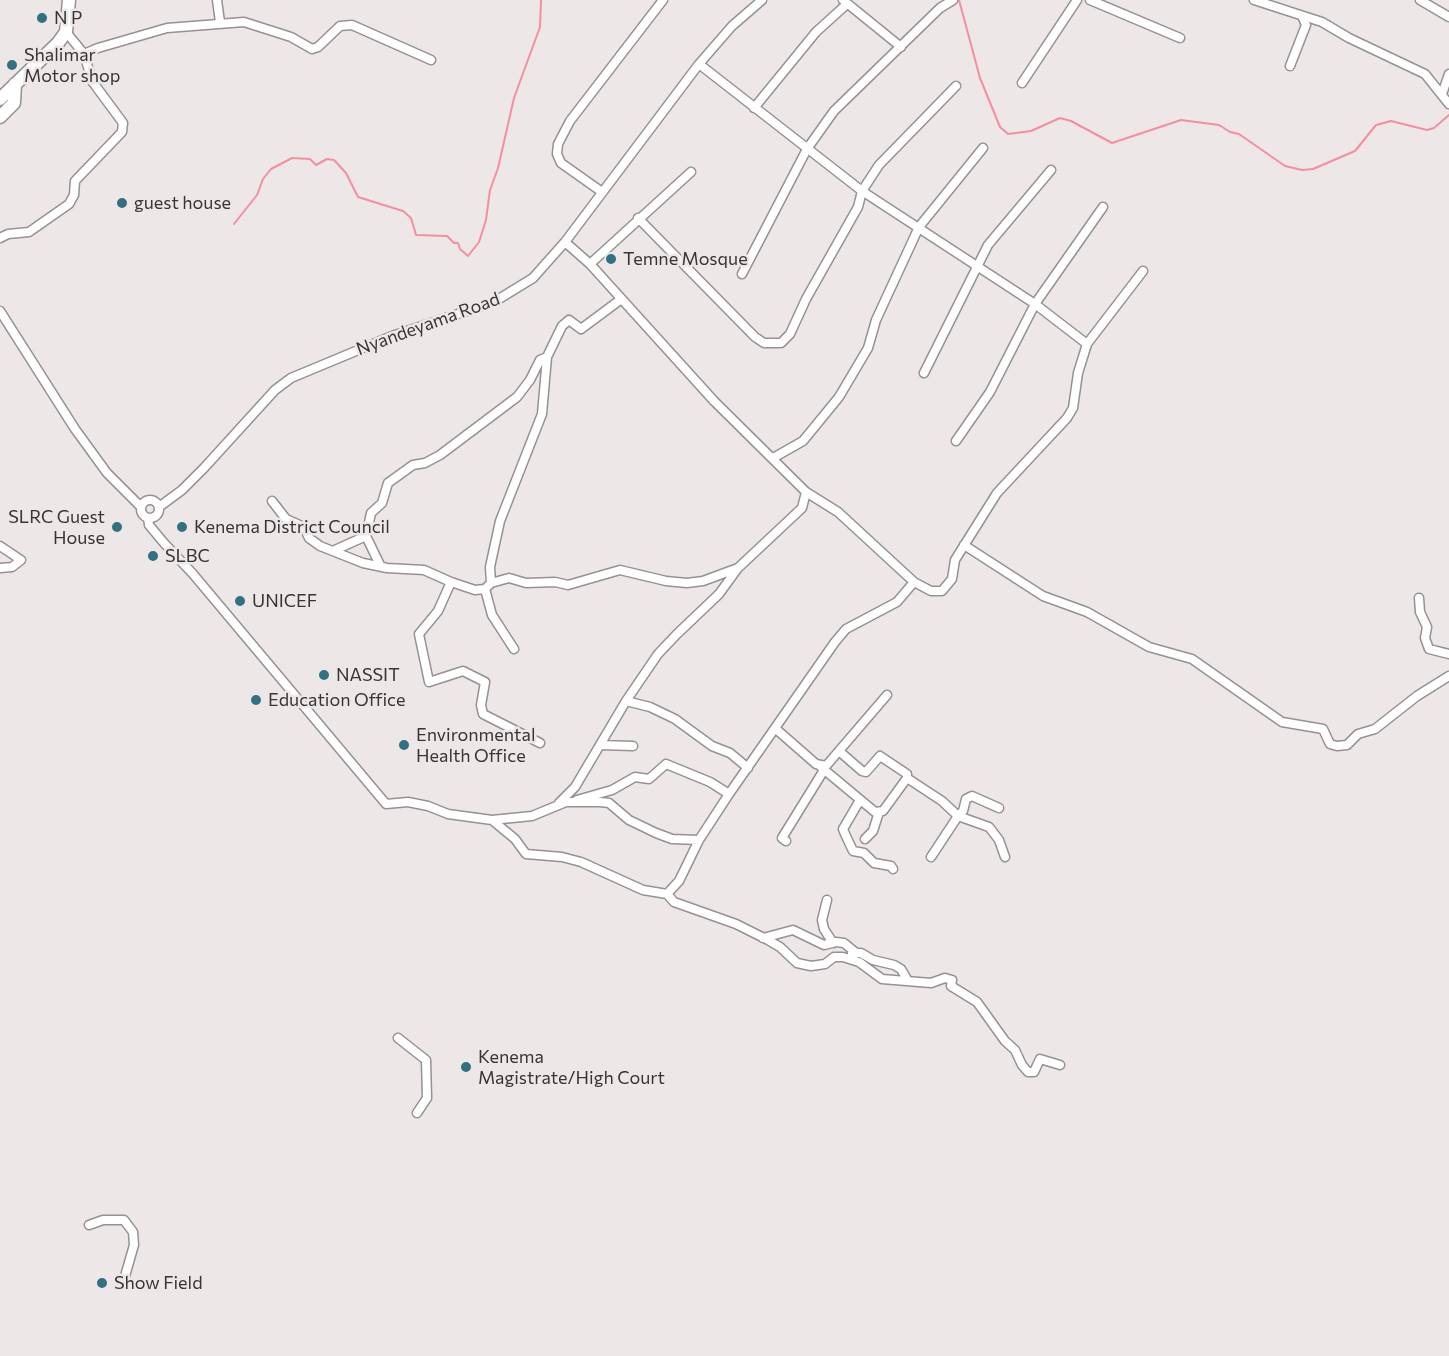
<!DOCTYPE html>
<style>
body{margin:0}
canvas{display:block;background:#eee7e7}
</style>
<canvas width="1449" height="1356"></canvas>
<script>
const ctx = document.querySelector('canvas').getContext('2d');
ctx.lineJoin = 'round';
const toPath = rows => new Path2D(rows.map(r => 'M' + r).join(''));
function stroke(path, color, width, dash) { ctx.strokeStyle = color; ctx.lineWidth = width; ctx.lineCap = dash ? 'butt' : 'round'; ctx.setLineDash(dash || []); ctx.stroke(path); }
function write(font, color, halo, rows, align = 'center') {
  ctx.font = font + ' Commissioner,sans-serif'; ctx.lineWidth = 5; ctx.setLineDash([]); ctx.textBaseline = 'middle'; ctx.strokeStyle = halo; ctx.fillStyle = color; for (const [text, x, y, turn = 0] of rows) {
    ctx.save(); ctx.translate(x, y); ctx.rotate((+turn || 0) * Math.PI / 180); ctx.textAlign = isNaN(turn) ? turn : align; if (halo) ctx.strokeText(text, 0, 0); ctx.fillText(text, 0, 0); ctx.restore();
  }
}
stroke(toPath([
 [959,0,980,78,1000,127,1008,134,1031,131,1060,118,1071,121,1112,143,1181,120,1219,125,1230,132,1239,134,1285,166,1302,170,1313,169,1355,151,1376,125,1391,121,1427,130,1434,128,1449,115],
 [234,224,257,195,263,179,271,169,292,158,310,159,316,165,327,159,334,160,346,173,358,197,403,211,411,218,416,235,447,236,454,243,458,243,460,249,468,256,479,242,486,220,490,190,498,168,514,98,540,27,541,0]
]), '#f58ea0', 2);
const street = toPath([
 [217,0,220,22],
 [843,0,901,47],
 [1090,0,1180,38],
 [1254,0,1322,22,1349,38,1425,74,1449,104],
 [1420,0,1449,17],
 [66,32,84,54,98,48,167,28,244,22,291,37,312,49,318,47,340,26,352,25,431,60],
 [699,64,862,191,1035,304,1087,344],
 [1290,66,1306,25,1302,16],
 [1022,83,1077,0],
 [1442,94,1449,74],
 [754,108,816,32,847,4],
 [602,192,561,163,557,154,558,144,570,121,663,0],
 [638,218,755,337,764,343,781,343,790,334,806,299,858,207,862,191,879,165,956,86],
 [0,238,8,234,29,232,69,204,74,195,75,181,122,132,123,123,92,81,84,54],
 [565,242,590,264,714,401,806,492,838,512,914,582,931,591,942,591,952,579,955,560,997,493,1067,418,1073,408,1078,373,1087,344,1143,271],
 [590,264,691,172],
 [742,274,807,149,834,111,940,8,953,0],
 [0,311,75,429,107,473,141,507],
 [924,373,988,245,1051,170],
 [956,441,990,392,1035,304,1103,207],
 [773,458,803,441,839,397,868,348,876,320,919,227,983,148],
 '141 509a9 9 0 1 1 18 0a9 9 0 1 1-18 0Z',
 [272,501,286,519,304,527,309,538,320,546,363,563,387,568,424,570,451,582],
 [159,507,182,490,204,468,275,390,291,378,392,336,494,302,533,278,565,242,699,64,732,26,762,0],
 [148,518,149,525,164,543,193,574,386,804,408,802,428,806,448,814,492,820,515,839,526,854,562,857,581,862,643,890,667,894,674,902,736,924,768,940,780,947,797,963,811,966,825,964,834,957,843,957,859,962,882,979,931,983,945,978,952,980,951,986,977,1002,1005,1041,1015,1050,1022,1065,1028,1072,1034,1072,1040,1059,1060,1065],
 [366,536,371,513,382,503,388,483,413,465,425,463,440,455,517,397,530,380,540,360,547,357],
 [964,545,1043,596,1087,612,1149,647,1192,659,1282,722,1323,729,1330,744,1337,746,1347,745,1358,734,1375,729,1417,696,1449,676],
 [0,546,21,560,12,567,0,568],
 [335,550,366,536,380,565],
 [491,583,509,578,526,583,555,582,568,585,620,570,666,581,687,583,703,581,738,568],
 [485,589,475,590,451,582,438,611,419,634,429,682,463,671,485,682,481,705,483,714,540,743],
 [1419,598,1420,612,1427,627,1425,638,1429,649,1449,654],
 [514,649,492,615,485,589,491,583,490,567,500,521,542,414,547,357,562,326,569,320,581,329,620,300],
 [776,729,816,764,826,766,887,695],
 [600,745,633,746],
 [821,767,875,812,883,811,907,778,907,774,880,756,866,772,862,771,839,751],
 [748,768,730,753,712,746,675,719,650,707,626,701,658,654,677,634,719,594,738,568,802,508,806,492],
 [907,778,942,801,958,816,931,857],
 [577,800,612,790,635,777,649,779,666,764,710,782,729,794],
 [860,800,843,829,845,834,853,851,864,853,874,863,891,866,893,869],
 [559,803,575,787,626,701],
 [999,808,972,796,966,799,963,811,958,816,989,827,999,840,1005,857],
 [492,820,532,816,566,802,600,802,609,803,629,820,656,833,672,839,699,840],
 [865,839,873,831,879,812],
 [786,841,782,838,824,770],
 [667,894,679,881,699,840,729,794,835,642,846,629,897,602,914,582],
 [827,900,822,920,824,929,833,943],
 [763,938,793,930,824,945,836,942,844,943,855,952],
 [852,953,861,953,873,960,894,965,901,969,908,981],
 [398,1038,426,1060,427,1098,417,1113],
 [89,1225,103,1220,124,1220,133,1232,134,1245,123,1283]
]);
const secondary = toPath([
 [0,99,58,43,66,32,69,0],
 [0,117,14,103,15,84]
]);
stroke(street, '#979191', 11);
stroke(secondary, '#979191', 15);
stroke(street, '#fff', 8);
stroke(secondary, '#fff', 12);
for (const [x, y, r, color] of [
 [42,18,6,"#307184"],
 [12,65,6,"#307184"],
 [122,203,6,"#307184"],
 [611,259,6,"#307184"],
 [117,527,6,"#307184"],
 [182,527,6,"#307184"],
 [153,556,6,"#307184"],
 [240,601,6,"#307184"],
 [324,675,6,"#307184"],
 [256,700,6,"#307184"],
 [404,745,6,"#307184"],
 [466,1067,6,"#307184"],
 [102,1283,6,"#307184"]
]) { const dot = new Path2D(); dot.arc(x, y, r, 0, 2 * Math.PI); ctx.fillStyle = color; ctx.fill(dot); stroke(dot, '#eee7e7', 2); }
write('18px', '#383536', '#eee7e7', [
 ["N P",54,18],
 ["Shalimar",24,55],
 ["Motor shop",24,76],
 ["guest house",134,203],
 ["Temne Mosque",623,259],
 ["SLRC Guest",105,517,"right"],
 ["House",105,538,"right"],
 ["Kenema District Council",194,527],
 ["SLBC",165,556],
 ["UNICEF",252,601],
 ["NASSIT",336,675],
 ["Education Office",268,700],
 ["Environmental",416,735],
 ["Health Office",416,756],
 ["Kenema",478,1057],
 ["Magistrate/High Court",478,1078],
 ["Show Field",114,1283]
], 'left');
write('18px', '#383536', '#eee7e7', [
 ["Nyandeyama Road",428,324,-20]
]);
</script>
